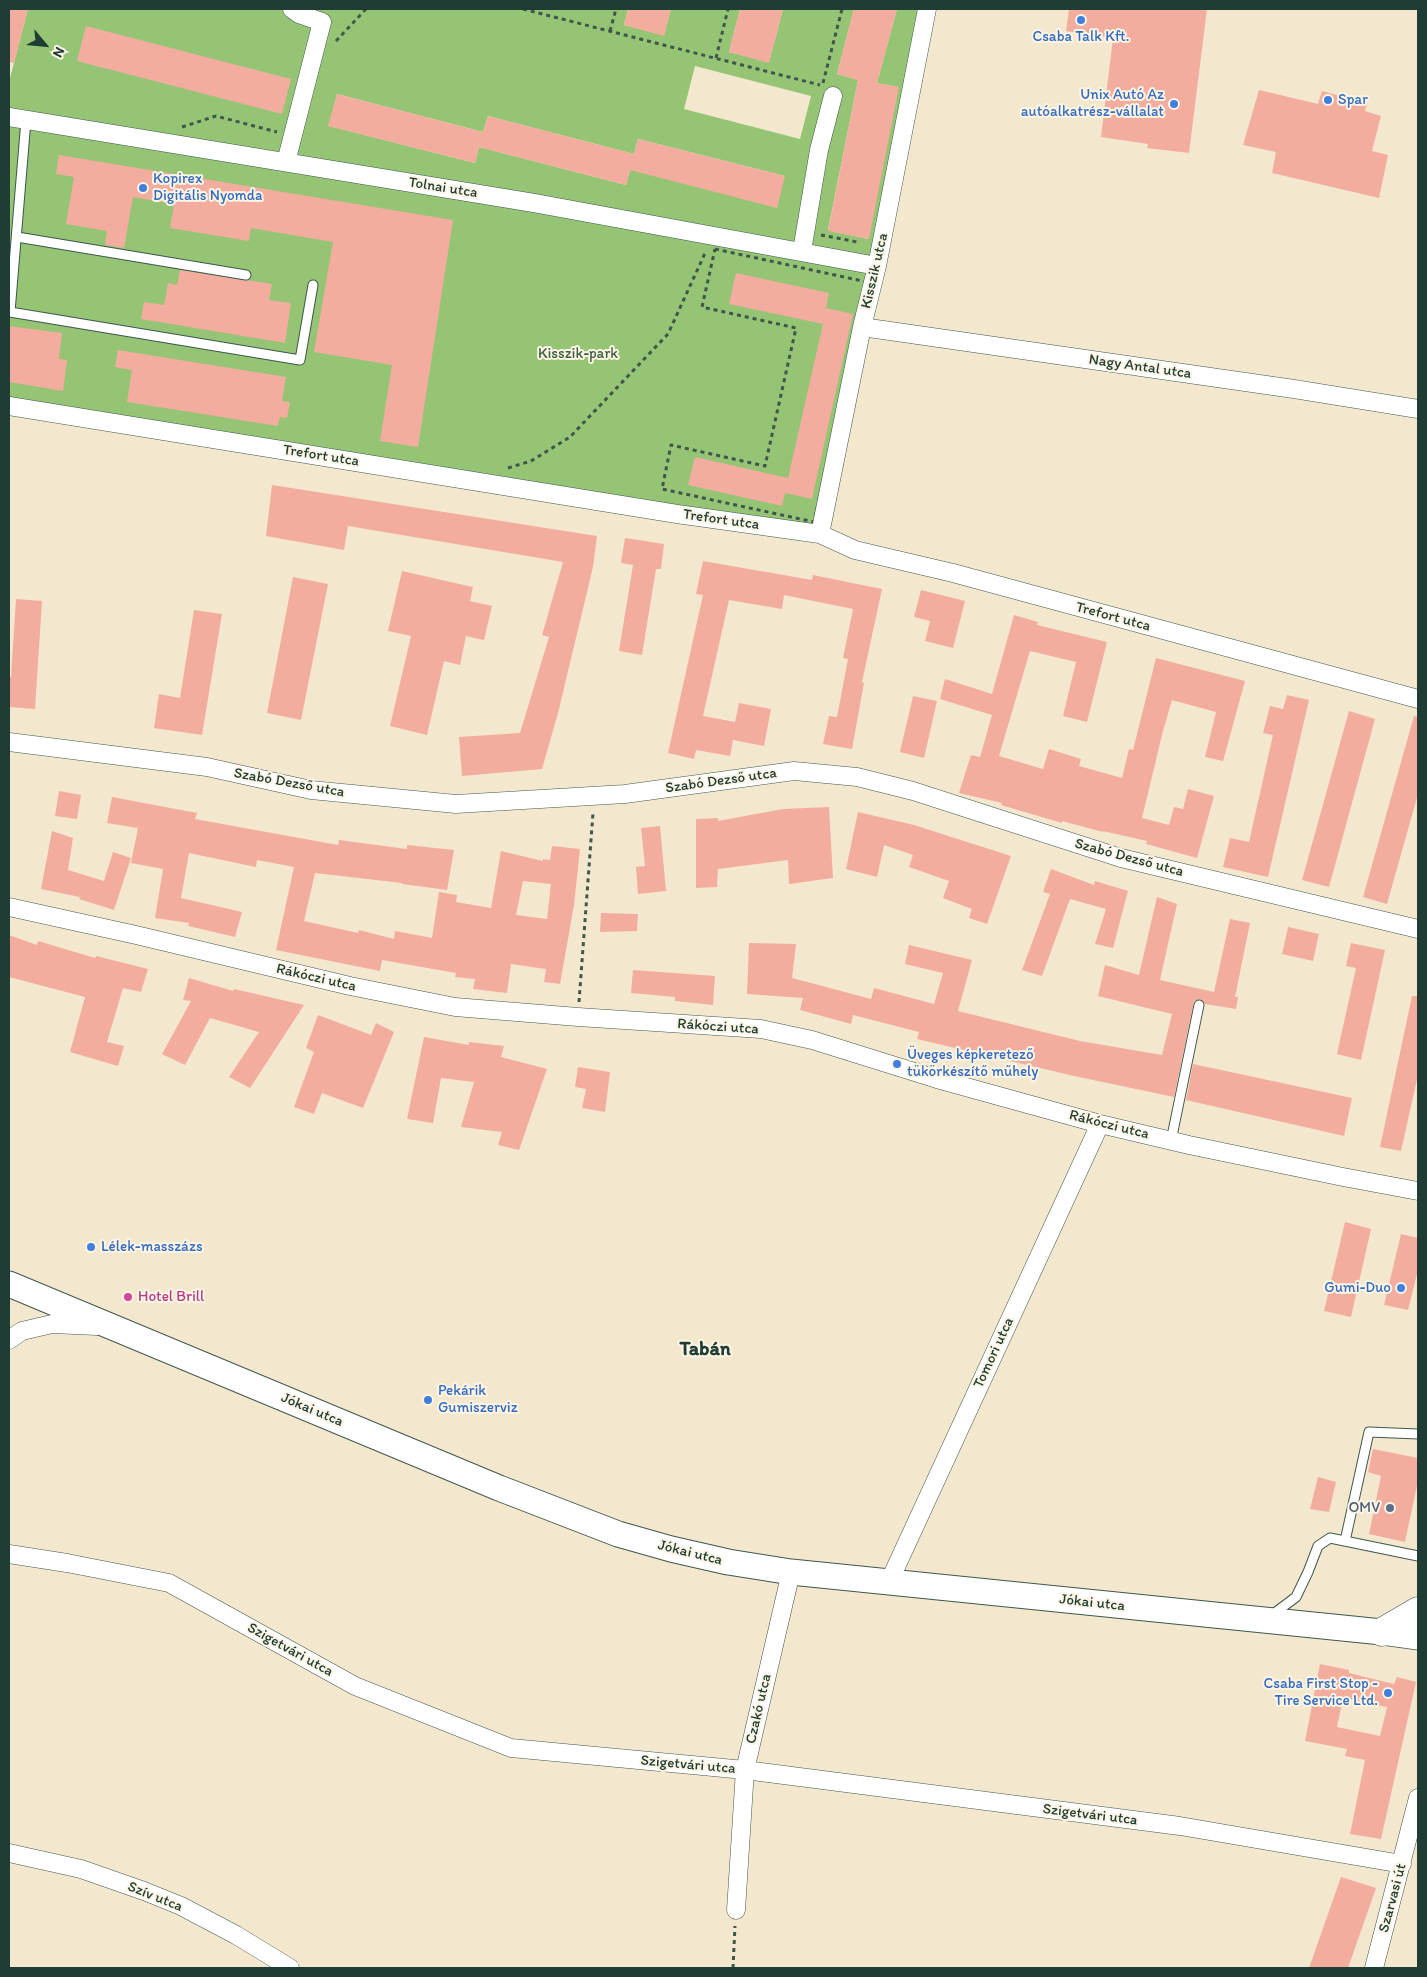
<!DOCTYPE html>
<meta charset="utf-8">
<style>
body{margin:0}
#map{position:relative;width:1427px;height:1977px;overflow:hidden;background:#f3e8ce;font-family:Itim,sans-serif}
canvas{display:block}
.frame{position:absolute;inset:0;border:10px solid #1f3d34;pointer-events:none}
.north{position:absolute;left:20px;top:20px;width:50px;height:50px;-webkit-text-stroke:4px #fcf5e5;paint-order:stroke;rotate:118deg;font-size:14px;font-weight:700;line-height:20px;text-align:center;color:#1f3d34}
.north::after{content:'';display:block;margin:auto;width:18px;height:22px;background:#1f3d34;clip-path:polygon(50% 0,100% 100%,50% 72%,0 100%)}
</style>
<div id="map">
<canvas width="1427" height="1977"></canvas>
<div class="frame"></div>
<div class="north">N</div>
</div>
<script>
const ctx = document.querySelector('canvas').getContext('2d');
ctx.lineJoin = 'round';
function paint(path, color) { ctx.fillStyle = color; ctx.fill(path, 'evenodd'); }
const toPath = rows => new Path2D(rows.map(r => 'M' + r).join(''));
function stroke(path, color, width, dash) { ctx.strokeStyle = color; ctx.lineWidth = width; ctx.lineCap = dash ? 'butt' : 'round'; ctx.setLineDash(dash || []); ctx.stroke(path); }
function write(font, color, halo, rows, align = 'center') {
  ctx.font = font + ' Itim,sans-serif'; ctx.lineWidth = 4; ctx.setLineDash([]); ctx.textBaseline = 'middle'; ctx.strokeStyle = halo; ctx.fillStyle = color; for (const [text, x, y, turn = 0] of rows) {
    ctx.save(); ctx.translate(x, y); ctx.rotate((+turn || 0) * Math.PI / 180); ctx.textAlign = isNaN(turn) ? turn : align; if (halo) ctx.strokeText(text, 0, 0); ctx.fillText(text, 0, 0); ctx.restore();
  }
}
paint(toPath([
 [28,9,628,9,624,25,664,35,671,9,740,9,729,52,769,62,783,9,854,9,837,74,858,80,828,230,868,239,898,87,877,83,897,9,921,9,872,258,9,109,9,82],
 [695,66,811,96,800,139,684,109],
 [337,94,483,132,488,116,634,154,638,139,785,176,630,170,626,185,479,147,475,163,329,126],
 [9,120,874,268,818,529,9,402]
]), '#94c474');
paint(toPath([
 [9,9,28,9,14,63,9,62],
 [628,9,671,9,664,36,624,25],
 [740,9,783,9,769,63,729,52],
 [854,9,897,9,877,83,899,87,869,239,828,231,858,80,837,74],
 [1069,9,1207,9,1189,153,1147,148,1148,144,1101,137,1113,38,1066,31],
 [86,26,291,79,282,114,77,61],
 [1259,90,1318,104,1322,91,1367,103,1365,111,1381,116,1372,151,1388,155,1379,198,1272,173,1276,152,1243,145],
 [337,94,483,132,488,116,634,154,638,139,785,176,777,208,630,170,626,185,479,147,475,163,328,126],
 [59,155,453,220,418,447,380,441,392,365,314,352,333,242,251,228,249,241,170,228,174,204,133,197,124,248,105,245,107,231,66,224,74,177,56,174],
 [180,270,272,284,269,300,291,303,285,343,141,319,144,302,164,305,168,283,177,285],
 [736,273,829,293,826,308,853,314,812,499,785,493,782,506,688,485,695,457,788,478,823,324,729,304],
 [9,326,62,333,59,359,67,360,63,391,9,382],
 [118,350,286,377,282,401,290,402,287,418,280,417,278,426,127,402,132,370,115,367],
 [272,485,597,536,593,567,558,713,542,769,462,776,459,737,520,733,549,637,542,635,563,562,348,526,344,550,266,536],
 [625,538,664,544,661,569,656,569,642,655,619,651,633,565,621,563],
 [703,561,812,580,813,575,882,589,862,682,864,683,852,749,823,744,829,716,837,717,848,659,843,658,853,609,784,595,782,609,729,600,703,716,735,722,739,703,771,709,764,746,733,740,730,756,696,750,694,759,668,753,703,595,696,594],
 [402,571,473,587,470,601,492,606,484,640,466,636,460,665,444,661,427,735,390,726,411,636,388,631],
 [293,577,328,584,301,720,267,713],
 [921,590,965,601,953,648,925,641,930,621,914,617],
 [16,599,42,601,35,709,9,707,9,677,11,677],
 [194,610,222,614,202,735,154,728,159,694,180,698],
 [1014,615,1038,622,1037,625,1107,642,1087,722,1063,716,1076,662,1030,651,999,756,1043,769,1049,749,1081,759,1079,766,1122,778,1129,749,1133,750,1156,658,1245,681,1223,761,1205,757,1216,712,1172,700,1163,731,1142,818,1169,825,1174,807,1183,809,1188,789,1214,796,1197,858,1146,844,1147,841,1103,831,1103,832,1062,821,1062,823,1001,805,1002,803,959,793,971,755,980,757,992,715,940,699,945,679,992,694],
 [1287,695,1309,700,1268,877,1223,867,1230,838,1249,842,1273,735,1263,733,1270,706,1283,709],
 [913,696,937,701,924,758,900,752],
 [1349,711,1375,719,1329,887,1302,880],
 [1414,716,1418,717,1418,794,1387,904,1363,897],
 [59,791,81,795,77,819,55,816],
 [112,797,197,813,195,819,338,845,339,840,407,849,407,845,454,850,447,890,402,884,402,883,315,873,304,921,358,933,359,930,394,939,395,931,432,938,439,892,457,895,456,902,491,908,501,851,543,861,543,859,550,860,552,846,580,849,574,905,560,984,544,982,546,969,511,964,507,993,473,989,475,979,455,977,456,973,382,960,380,971,276,950,294,867,257,860,256,867,189,853,181,898,242,912,235,937,188,926,189,923,155,918,163,869,131,863,138,828,107,823],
 [523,881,551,884,547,919,516,915],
 [829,807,833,878,789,884,788,860,718,869,717,887,696,888,696,819,718,818,718,821,783,809],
 [858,812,914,825,1011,856,987,924,969,918,972,909,943,898,949,881,909,867,913,855,884,845,877,877,846,869],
 [660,826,666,891,638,894,636,867,645,866,641,828],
 [52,831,73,838,68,870,104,881,113,852,131,858,114,910,79,899,80,897,41,889],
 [1051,869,1094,885,1095,881,1128,891,1113,948,1095,944,1106,909,1070,899,1042,976,1022,970,1050,894,1043,892],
 [1157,897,1177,904,1160,980,1214,992,1230,919,1250,923,1235,997,1238,997,1236,1009,1205,1004,1200,999,1194,1001,1174,1097,1074,1076,917,1039,919,1032,853,1015,851,1024,800,1010,803,998,747,994,749,943,796,944,792,978,871,999,874,988,934,1004,943,973,905,964,909,945,972,960,958,1011,1080,1041,1162,1055,1172,1014,1098,996,1105,965,1139,975],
 [601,913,638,914,637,931,600,932],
 [1288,927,1319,934,1313,961,1282,954],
 [9,935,37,945,38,941,95,958,96,956,148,969,141,992,123,988,107,1042,124,1046,118,1066,70,1052,85,997,9,977],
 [1351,943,1385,950,1361,1060,1337,1054,1356,968,1346,966],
 [633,970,715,976,713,1005,675,1001,675,997,631,993],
 [189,978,233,991,234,989,304,1005,250,1088,229,1077,259,1032,210,1018,185,1065,162,1054,191,1001,183,1000],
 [1412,996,1418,996,1418,1075,1401,1151,1380,1147],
 [318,1015,371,1035,376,1023,394,1032,363,1108,322,1093,314,1114,294,1107,314,1052,306,1048],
 [424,1037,469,1045,469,1042,504,1046,501,1057,547,1069,519,1150,498,1145,502,1132,461,1127,474,1082,441,1078,433,1123,407,1119],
 [1193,1064,1352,1098,1344,1136,1186,1100],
 [578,1067,610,1072,605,1112,582,1108,586,1089,575,1087],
 [1345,1222,1371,1229,1351,1317,1324,1311],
 [1401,1234,1418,1238,1418,1270,1408,1310,1384,1305],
 [1373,1449,1418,1458,1418,1481,1405,1542,1369,1534,1381,1476,1368,1472],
 [1318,1477,1336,1482,1329,1512,1310,1509],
 [1320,1664,1349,1670,1349,1673,1394,1684,1397,1677,1416,1682,1381,1839,1350,1834,1365,1760,1345,1756,1347,1749,1305,1741],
 [1343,1698,1387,1707,1380,1736,1337,1727],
 [1341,1877,1376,1888,1348,1968,1309,1968]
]), '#f3ad9f');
const lane = toPath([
 [26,120,10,312,300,360,313,285],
 [17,237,246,275],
 [1171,1141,1199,1005],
 [1345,1541,1369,1432,1418,1434],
 [1272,1615,1296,1597,1308,1572,1318,1546,1330,1538,1418,1556]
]);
const street = toPath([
 [9,117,534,203,877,266],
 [286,162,322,22,299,14,292,9],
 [802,251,819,150,833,96],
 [862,327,1294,389,1418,409],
 [9,406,677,514,820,534,855,550,953,573,1418,699],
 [820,534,862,327,877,266,927,9],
 [9,742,207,767,311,790,456,804,625,794,794,771,857,777,913,791,1121,858,1418,929],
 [9,907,136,935,350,986,455,1007,578,1017,761,1029,812,1040,937,1079,1100,1124,1189,1145,1343,1177,1418,1191],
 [9,1340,22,1331,52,1324,97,1326],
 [9,1554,67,1563,169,1583,355,1686,511,1748,745,1770,1180,1826,1402,1864],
 [889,1582,1100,1124],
 [9,1853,81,1869,144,1891,181,1906,236,1935,290,1968],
 [736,1910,745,1770,791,1572],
 [1374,1968,1418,1798]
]);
const secondary = toPath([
 [9,1284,499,1488,618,1534,671,1549,728,1562,791,1572,1382,1632,1418,1637]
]);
const primary = toPath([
 [1382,1632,1418,1611]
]);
stroke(lane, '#3f574b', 11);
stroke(street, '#3f574b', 19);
stroke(secondary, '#3f574b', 27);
stroke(primary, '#3f574b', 29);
stroke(toPath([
 [523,9,820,85],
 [610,31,616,9],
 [336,41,366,9],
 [716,58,728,9],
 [823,83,842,9],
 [182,127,216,116,277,132],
 [821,235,857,242],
 [715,249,867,282,814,522,662,489,671,445,765,466,796,328,702,307,715,249],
 [508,468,531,461,570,437,668,334,706,251],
 [579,1002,593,813],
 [733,1968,735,1926]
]), '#3f574b', 3, [4, 4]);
stroke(lane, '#fff', 9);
stroke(street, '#fff', 18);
stroke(secondary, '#fff', 25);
stroke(primary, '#fff', 28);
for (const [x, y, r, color] of [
 [1081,20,5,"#3f7fe0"],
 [1328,100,5,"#3f7fe0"],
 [1174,104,5,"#3f7fe0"],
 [143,188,5,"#3f7fe0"],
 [897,1064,5,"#3f7fe0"],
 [91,1247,5,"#3f7fe0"],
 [1401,1288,5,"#3f7fe0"],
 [128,1297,5,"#d1479c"],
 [428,1400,5,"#3f7fe0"],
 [1390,1508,5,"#5c6f8a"],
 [1388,1693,5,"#3f7fe0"]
]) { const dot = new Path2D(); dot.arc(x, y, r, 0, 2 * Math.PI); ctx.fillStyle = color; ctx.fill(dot); stroke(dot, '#fcf5e5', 2); }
write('15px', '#366cbe', '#fcf5e5', [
 ["Csaba Talk Kft.",1081,37,"center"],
 ["Unix Autó Az",1164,95,"right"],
 ["autóalkatrész-vállalat",1164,112,"right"],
 ["Spar",1338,100],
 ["Kopirex",153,179],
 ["Digitális Nyomda",153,196],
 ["Üveges képkeretező",907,1055],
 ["tükörkészítő műhely",907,1072],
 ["Lélek-masszázs",101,1247],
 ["Gumi-Duo",1391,1288,"right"],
 ["Pekárik",438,1391],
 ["Gumiszerviz",438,1408],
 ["Csaba First Stop -",1378,1684,"right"],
 ["Tire Service Ltd.",1378,1701,"right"]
], 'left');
write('15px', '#1f3d34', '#fcf5e5', [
 ["Tolnai utca",443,188,9],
 ["Kisszik utca",875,271,-77],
 ["Nagy Antal utca",1140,367,8],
 ["Trefort utca",321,456,9],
 ["Trefort utca",721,520,8],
 ["Trefort utca",1113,617,15],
 ["Szabó Dezső utca",721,781,-8],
 ["Szabó Dezső utca",289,783,10],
 ["Szabó Dezső utca",1129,858,15],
 ["Rákóczi utca",316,978,13],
 ["Rákóczi utca",718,1027,4],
 ["Rákóczi utca",1109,1125,14],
 ["Tomori utca",994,1353,-65],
 ["Jókai utca",312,1410,23],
 ["Jókai utca",690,1553,14],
 ["Jókai utca",1092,1603,6],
 ["Szigetvári utca",290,1650,29],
 ["Czakó utca",759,1709,-77],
 ["Szigetvári utca",688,1765,5],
 ["Szigetvári utca",1090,1815,7],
 ["Szív utca",155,1897,22],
 ["Szarvasi út",1393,1898,-75]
]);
write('15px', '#3c5f44', '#fcf5e5', [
 ["Kisszik-park",578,354]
]);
write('15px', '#b23c85', '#fcf5e5', [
 ["Hotel Brill",138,1297]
], 'left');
write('15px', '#4e5e75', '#fcf5e5', [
 ["OMV",1380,1508]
], 'right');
write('bold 20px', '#1f3d34', '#fcf5e5', [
 ["Tabán",705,1350]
]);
</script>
